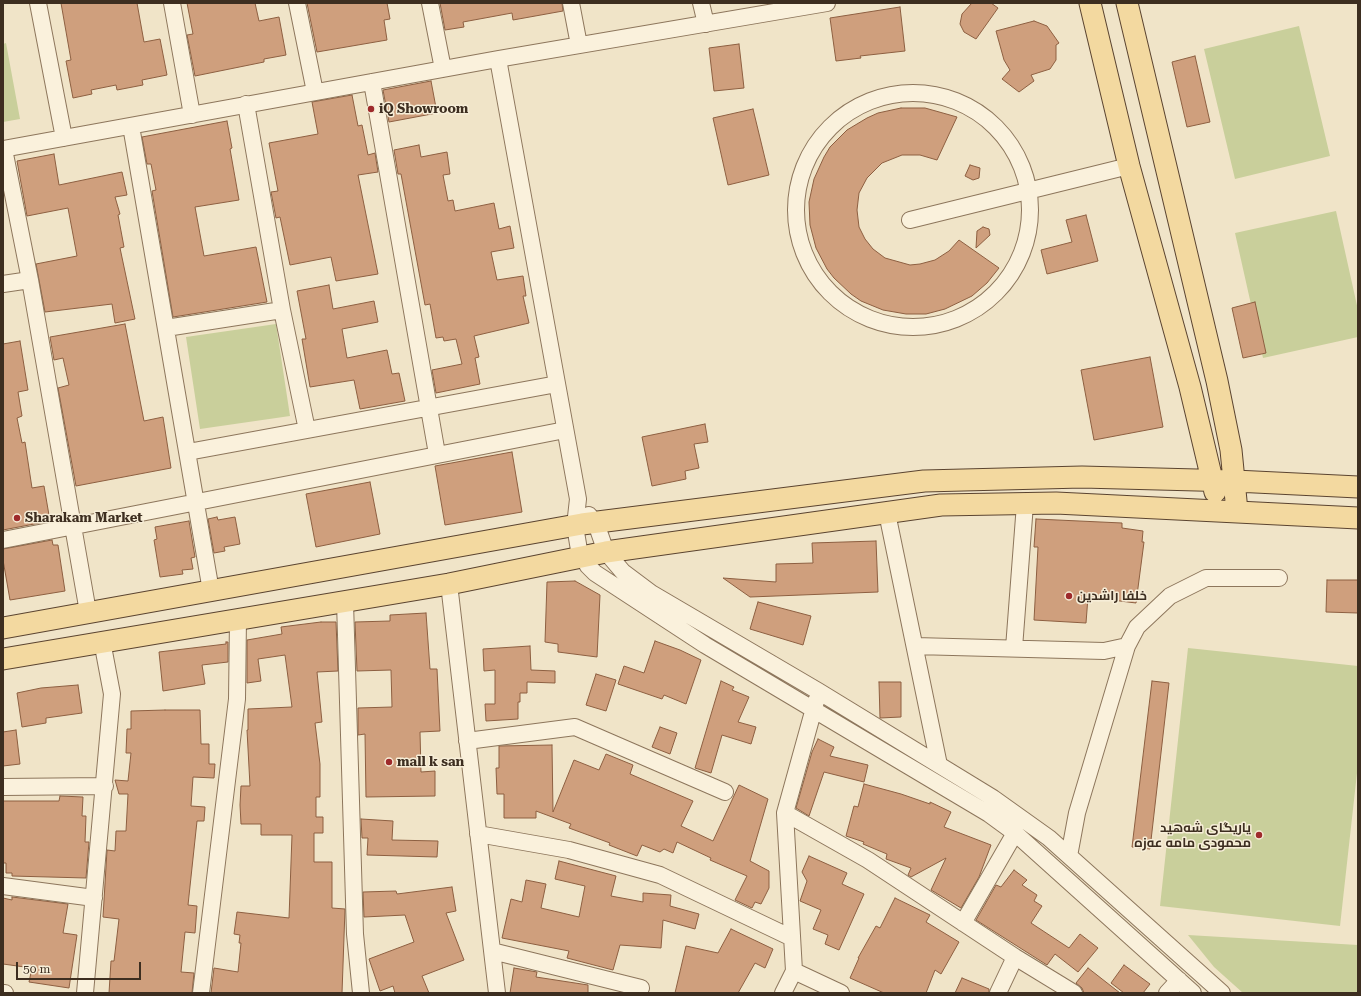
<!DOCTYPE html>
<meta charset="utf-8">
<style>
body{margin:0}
#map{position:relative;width:1361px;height:996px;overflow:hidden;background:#f0e4c8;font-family:"Roboto Serif",serif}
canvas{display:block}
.frame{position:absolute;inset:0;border:4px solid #3d2e20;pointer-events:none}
.scale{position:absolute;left:16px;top:962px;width:125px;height:18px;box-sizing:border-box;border:2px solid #3d2e20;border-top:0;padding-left:5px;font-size:12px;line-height:14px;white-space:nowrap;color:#3d2e20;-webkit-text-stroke:3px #f7eed8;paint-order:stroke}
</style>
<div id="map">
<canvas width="1361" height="996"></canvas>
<div class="frame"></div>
<div class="scale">50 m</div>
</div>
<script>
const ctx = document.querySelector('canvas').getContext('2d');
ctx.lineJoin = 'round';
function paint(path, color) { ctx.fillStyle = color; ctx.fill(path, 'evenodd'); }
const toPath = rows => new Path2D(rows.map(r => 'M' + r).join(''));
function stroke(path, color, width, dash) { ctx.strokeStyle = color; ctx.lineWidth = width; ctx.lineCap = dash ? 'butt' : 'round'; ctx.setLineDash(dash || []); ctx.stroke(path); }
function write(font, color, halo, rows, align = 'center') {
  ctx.font = font + ' "Roboto Serif",Cairo,serif'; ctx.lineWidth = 3; ctx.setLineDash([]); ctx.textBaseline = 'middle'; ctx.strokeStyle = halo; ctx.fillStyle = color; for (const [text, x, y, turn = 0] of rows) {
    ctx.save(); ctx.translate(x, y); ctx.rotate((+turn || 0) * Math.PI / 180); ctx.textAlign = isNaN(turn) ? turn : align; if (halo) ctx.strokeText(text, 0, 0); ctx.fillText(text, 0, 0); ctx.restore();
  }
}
paint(toPath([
 [1299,26,1330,156,1235,179,1204,49],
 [6,43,20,119,3,122,3,44],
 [1336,211,1358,310,1358,337,1263,358,1235,233],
 [276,324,290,416,200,429,186,337],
 [1188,648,1358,666,1358,764,1340,926,1160,906],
 [1188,935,1358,945,1358,993,1243,993,1214,967]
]), '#c9cf9b');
const building = toPath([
 [61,3,137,3,144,42,160,39,167,75,142,80,143,85,117,90,116,85,91,90,92,94,73,98,66,61,71,60,61,3],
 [187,3,255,3,259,21,279,17,286,55,264,59,264,62,195,76,187,35,193,34,187,3],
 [307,3,387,3,390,19,384,20,387,40,317,52,307,3],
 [440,3,562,3,563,11,513,20,512,13,463,22,464,27,445,30,440,3],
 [972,3,991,3,998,8,976,39,964,32,960,24,962,14,972,3],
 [900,7,905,51,860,56,861,58,836,61,830,18,900,7],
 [1034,21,1047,26,1059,43,1056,45,1056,60,1050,69,1031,75,1034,81,1019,92,1002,79,1010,70,1004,60,996,31,1034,21],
 [739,44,744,88,714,91,709,48,739,44],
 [1195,56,1210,122,1187,127,1172,62,1195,56],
 [431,81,437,113,389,122,383,90,431,81],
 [352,95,358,126,362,125,368,155,375,153,378,172,358,175,378,274,336,281,331,257,290,265,280,217,276,218,271,192,278,191,269,143,318,134,312,102,352,95],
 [901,108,925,108,957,117,937,160,920,155,902,155,882,163,867,178,859,193,857,210,859,227,865,239,873,249,885,258,910,265,920,264,935,260,949,251,959,240,999,268,987,283,972,296,945,309,926,314,906,314,883,310,861,301,851,294,834,278,827,269,816,248,810,225,809,202,814,179,824,157,830,147,847,130,867,118,878,113,901,108],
 [753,109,769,175,728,185,713,118,753,109],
 [227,121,232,148,230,149,239,200,195,207,204,256,256,247,267,302,173,317,152,191,156,190,151,164,147,164,142,137,227,121],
 [419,145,421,157,447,152,450,174,443,175,448,201,453,200,455,211,494,203,499,229,510,226,514,248,491,252,497,280,523,276,526,296,523,296,529,323,474,336,479,357,475,358,480,384,436,393,432,370,462,364,456,339,444,341,443,337,436,338,430,304,425,305,401,174,398,174,394,150,419,145],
 [54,154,59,185,122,172,127,195,115,197,120,214,118,215,124,247,120,248,135,319,115,323,112,304,45,312,36,264,77,256,68,208,27,216,17,161,54,154],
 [970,165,980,168,979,178,973,180,965,176,970,165],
 [1086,215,1098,261,1047,274,1041,250,1072,242,1066,220,1086,215],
 [983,227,989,229,990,235,976,248,977,231,983,227],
 [329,285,333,309,374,301,378,322,342,329,347,358,387,350,392,374,399,373,405,401,360,409,354,380,310,387,302,339,306,339,297,291,329,285],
 [1255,302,1266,353,1243,358,1232,308,1255,302],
 [125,324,144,421,163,417,171,468,76,486,58,388,69,385,63,358,54,360,50,337,125,324],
 [20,341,28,390,18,392,22,416,17,418,22,443,25,442,32,488,44,486,50,521,3,530,3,344,20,341],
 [1150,357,1163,427,1094,440,1081,370,1150,357],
 [705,424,708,442,694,444,699,468,685,471,686,479,652,486,642,437,705,424],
 [512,452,522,512,445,525,435,466,512,452],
 [370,482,380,534,316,547,306,494,370,482],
 [217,517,218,520,235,517,240,544,224,547,225,551,214,553,208,519,217,517],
 [1036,519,1122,523,1122,528,1143,531,1142,542,1144,542,1136,603,1088,597,1086,623,1034,620,1038,547,1034,547,1036,519],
 [189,521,195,557,191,558,193,569,182,570,183,574,160,577,154,540,157,539,155,527,189,521],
 [52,540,53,545,58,545,65,591,10,600,3,560,3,549,52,540],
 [876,541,878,592,750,597,723,578,776,582,776,564,813,563,812,543,876,541],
 [1327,580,1358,580,1358,613,1326,612,1327,580],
 [575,581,600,595,597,657,558,652,558,644,545,642,547,582,575,581],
 [758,602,811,616,803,645,750,629,758,602],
 [426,613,430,669,437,669,440,731,420,732,421,772,435,771,435,796,366,797,365,734,358,735,358,708,392,707,391,670,357,671,355,622,390,621,390,615,426,613],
 [321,622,336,622,338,671,317,672,322,722,315,723,320,764,320,797,316,797,316,817,323,817,323,833,314,833,314,862,332,862,332,908,345,909,342,993,211,993,214,968,238,972,241,943,239,943,240,935,234,934,237,912,289,918,292,835,261,835,261,824,241,824,240,805,241,786,250,786,247,730,248,730,248,709,292,707,285,655,258,659,261,681,247,683,247,640,282,634,281,627,321,622],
 [655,641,680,650,701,660,686,704,664,695,662,699,618,684,624,666,644,673,655,641],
 [226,642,228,642,228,662,202,665,205,684,163,691,159,652,226,644,226,642],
 [530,646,531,670,555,671,555,683,527,682,527,693,520,693,520,702,518,702,518,719,486,721,485,704,495,704,495,670,484,671,483,649,530,646],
 [596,674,616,680,606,711,586,705,596,674],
 [721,681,734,687,732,690,749,697,738,722,756,727,751,744,722,735,711,773,695,768,721,681],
 [1152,681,1169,683,1150,849,1132,847,1152,681],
 [879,682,901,682,901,717,880,718,879,682],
 [78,685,82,713,46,718,46,723,22,727,17,693,41,688,78,685],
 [165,710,200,710,201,744,209,744,209,764,215,764,214,778,193,777,191,806,205,807,204,821,197,821,188,905,197,906,195,933,185,932,181,972,194,973,192,993,109,993,111,961,114,961,119,919,103,917,107,850,115,851,116,831,126,831,128,794,119,794,115,780,128,781,131,753,126,753,127,729,131,729,131,711,165,710],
 [660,727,677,733,670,754,652,747,660,727],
 [16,730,20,764,3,766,3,732,16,730],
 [818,739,834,747,830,756,868,765,864,782,824,772,809,816,796,808,812,752,818,739],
 [552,745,553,812,574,760,599,770,606,754,633,765,630,774,693,801,681,826,713,841,739,785,768,799,750,861,769,871,769,888,761,904,755,902,752,908,735,900,747,876,710,860,711,858,677,842,673,853,664,849,660,852,642,845,637,856,609,845,610,843,569,828,571,824,536,811,536,818,504,818,504,794,497,794,496,768,499,768,499,746,552,745],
 [864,784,901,794,930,804,930,802,951,812,944,827,991,845,979,877,961,908,931,890,946,858,911,877,908,875,911,868,886,859,887,854,863,844,864,842,846,836,854,806,858,807,864,784],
 [60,796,83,797,82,816,86,816,85,842,89,842,86,878,12,876,12,873,6,873,6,863,3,863,3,801,59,801,60,796],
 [361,819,393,821,392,840,438,841,437,857,367,855,368,838,362,838,361,819],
 [809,856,847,873,842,884,864,894,839,950,825,944,828,935,813,929,821,910,800,901,807,881,802,872,809,856],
 [559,861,616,876,611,896,643,902,643,893,671,895,670,906,699,914,695,929,663,920,661,948,620,945,613,970,567,958,569,951,502,938,511,899,522,902,526,880,546,884,541,908,579,917,585,886,555,879,559,861],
 [1014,870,1027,880,1022,885,1037,895,1034,901,1042,906,1031,923,1069,948,1080,934,1098,948,1078,972,1055,954,1047,965,976,920,996,885,1001,887,1014,870],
 [452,887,456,911,446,913,464,960,422,976,429,993,395,993,393,986,380,991,369,959,414,942,405,915,364,917,363,892,396,891,397,894,452,887],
 [12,897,68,904,63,933,77,935,69,988,29,982,32,968,3,964,3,898,12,900,12,897],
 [895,898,930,915,926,922,959,942,941,974,935,970,926,993,884,993,850,978,859,958,858,958,876,926,880,928,895,898],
 [731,929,773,949,765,968,755,963,738,993,675,993,686,946,718,953,731,929],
 [1124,965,1150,984,1143,993,1124,993,1111,983,1124,965],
 [514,968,537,972,536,977,588,985,588,993,510,993,514,968],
 [1088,968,1120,993,1084,993,1082,988,1076,983,1088,968],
 [962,978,989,989,989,993,955,993,962,978]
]);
paint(building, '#cf9f7d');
stroke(building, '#8d5f41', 1);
const minor = toPath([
 [38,3,64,138],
 [172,3,192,115],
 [297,3,315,92],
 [430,3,443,69],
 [571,3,579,45],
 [701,3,706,24],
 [498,59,578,499,575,526,579,550,588,566,595,573,705,645,989,814,1015,833,1193,993],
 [372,82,437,454],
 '796 210a117 117 0 1 1 234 0a117 117 0 1 1-234 0Z',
 [246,104,282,310,307,430],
 [131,126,211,591],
 [3,149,498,59,827,3],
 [4,149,30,280,88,612],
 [910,220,1129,166],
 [3,284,30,280],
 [166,328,282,310],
 [188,452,557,384],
 [887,513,939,765],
 [589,515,598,529,606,552,623,572,651,593,818,691,993,798,1049,838,1222,993],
 [3,540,565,430],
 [449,584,497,993],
 [345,602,355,934,361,993],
 [915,646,1104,651,1127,646],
 [1014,648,1025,504],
 [467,741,575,727,725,792],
 [3,787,105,786],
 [785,813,868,860,1015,957,1074,993],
 [478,834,569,850,660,875,792,938],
 [1069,856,1077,813,1127,646,1137,627,1170,596,1206,578,1279,578],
 [3,886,94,898],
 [963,923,1015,833],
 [492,951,641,988],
 [794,971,841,993],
 [3,993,5,993],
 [85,993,112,694,102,641],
 [201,993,237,699,238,619],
 [783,993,794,971,785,813,816,701],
 [998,993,1015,957],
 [1167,993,1179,980]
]);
const major = toPath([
 [1090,3,1129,166,1190,387,1215,492],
 [1127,3,1217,381,1231,450,1237,511],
 [3,628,582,524,924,481,1082,477,1235,481,1358,487],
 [3,659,449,584,606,552,941,505,1056,503,1358,518]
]);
stroke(minor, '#8d765c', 18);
stroke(major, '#5b4430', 23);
stroke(minor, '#faf1dc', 16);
stroke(major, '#f3d9a0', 21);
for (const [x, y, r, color] of [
 [371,109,4,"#9e2a2b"],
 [17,518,4,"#9e2a2b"],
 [1069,596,4,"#9e2a2b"],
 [389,762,4,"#9e2a2b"],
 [1259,835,4,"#9e2a2b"]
]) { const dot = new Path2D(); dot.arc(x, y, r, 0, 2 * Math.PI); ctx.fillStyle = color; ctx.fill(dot); stroke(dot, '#f7eed8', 1.5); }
write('bold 13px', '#3d2e20', '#f7eed8', [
 ["iQ Showroom",379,109],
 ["Sharakam Market",25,518],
 ["خلفا راشدين",1077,596],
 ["mall k san",397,762],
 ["یاریگاى شه‌هید",1251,828,"right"],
 ["محمودى مامه‌ عه‌زه",1251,843,"right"]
], 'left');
</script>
